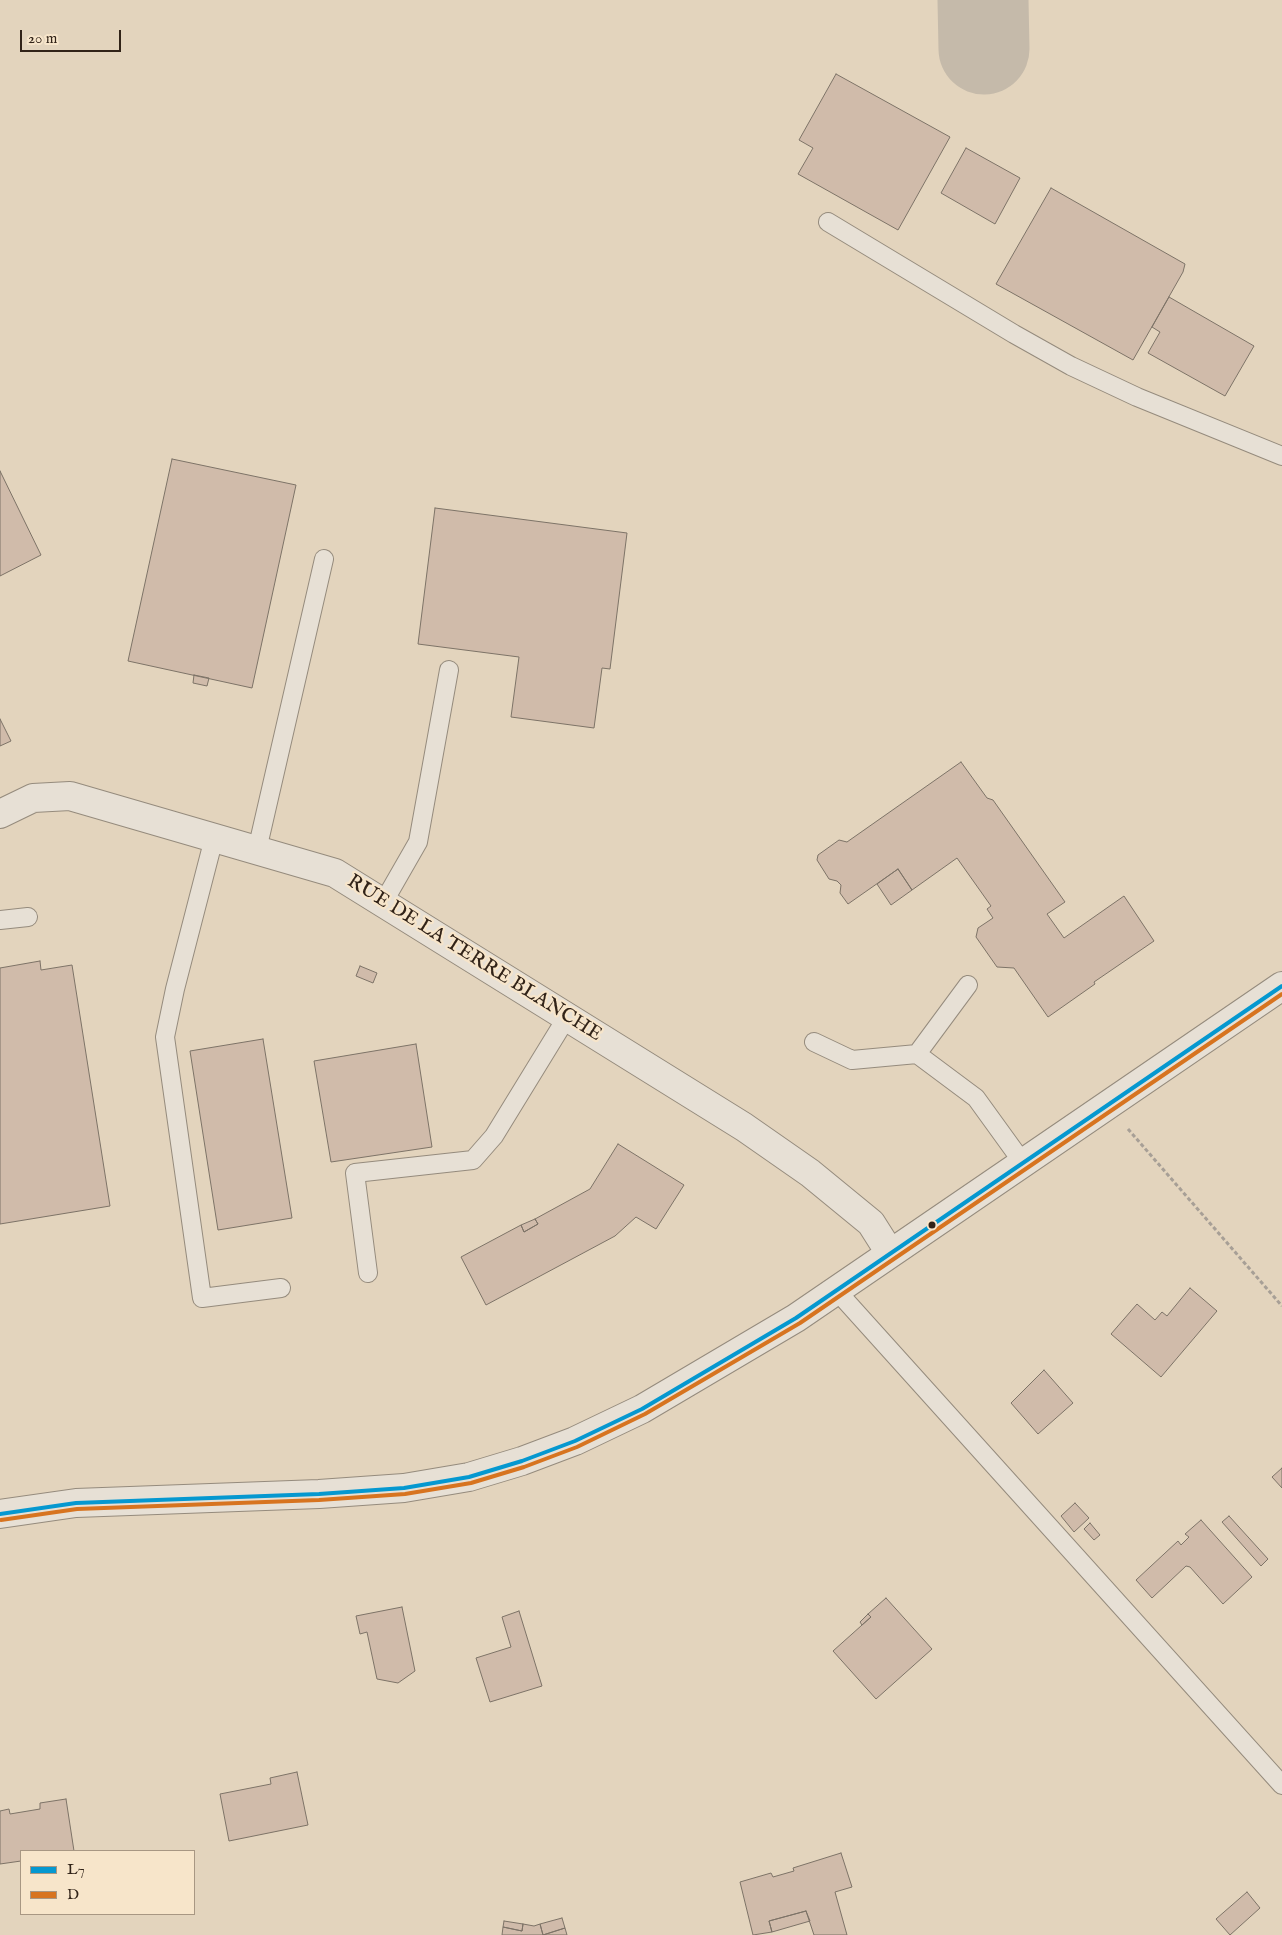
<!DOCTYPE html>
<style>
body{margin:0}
#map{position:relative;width:1282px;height:1935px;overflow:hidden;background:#e3d4bd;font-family:"IM FELL English",serif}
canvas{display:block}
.legend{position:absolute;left:20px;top:1850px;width:175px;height:65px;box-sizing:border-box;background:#f7e5ca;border:1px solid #a89783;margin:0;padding:6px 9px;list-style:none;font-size:15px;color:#312318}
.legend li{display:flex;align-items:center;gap:10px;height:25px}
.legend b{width:25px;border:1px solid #a89783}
.scale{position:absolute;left:20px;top:30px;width:101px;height:22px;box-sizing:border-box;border:2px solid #312318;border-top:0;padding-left:6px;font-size:15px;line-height:18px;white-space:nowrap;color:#312318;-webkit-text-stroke:4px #f7e5ca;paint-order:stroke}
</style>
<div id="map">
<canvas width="1282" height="1935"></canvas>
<ul class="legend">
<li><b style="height:6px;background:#0598d0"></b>L7</li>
<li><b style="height:6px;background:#d77420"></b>D</li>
</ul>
<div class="scale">20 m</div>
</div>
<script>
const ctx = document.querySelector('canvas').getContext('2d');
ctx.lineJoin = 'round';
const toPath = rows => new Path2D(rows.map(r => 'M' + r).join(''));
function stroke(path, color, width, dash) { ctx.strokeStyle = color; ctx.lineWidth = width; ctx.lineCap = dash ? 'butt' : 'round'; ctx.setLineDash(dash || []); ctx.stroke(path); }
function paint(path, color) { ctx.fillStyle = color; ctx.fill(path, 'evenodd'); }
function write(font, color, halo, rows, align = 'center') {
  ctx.font = font + ' "IM FELL English",serif'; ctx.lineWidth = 4.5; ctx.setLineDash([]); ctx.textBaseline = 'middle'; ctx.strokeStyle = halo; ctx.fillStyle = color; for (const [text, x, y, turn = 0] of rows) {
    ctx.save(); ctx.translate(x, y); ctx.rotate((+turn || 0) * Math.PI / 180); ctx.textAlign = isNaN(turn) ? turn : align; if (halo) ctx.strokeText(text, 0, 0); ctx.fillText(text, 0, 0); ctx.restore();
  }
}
stroke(toPath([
 [983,0,984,49]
]), '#c5baaa', 91);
const building = toPath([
 [836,74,950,137,898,230,798,174,813,148,799,140,836,74],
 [966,148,1020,178,995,224,941,193,966,148],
 [1051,188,1185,264,1183,272,1133,360,996,284,1051,188],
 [1169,297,1254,346,1225,396,1148,353,1160,332,1152,327,1169,297],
 [172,459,296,485,252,688,128,661,172,459],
 [0,471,41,555,0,576,0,471],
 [435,508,627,533,610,669,602,668,594,728,511,717,519,657,418,644,435,508],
 [194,675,209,678,207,686,193,683,194,675],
 [0,719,11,741,0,746,0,719],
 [961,762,987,798,993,800,1065,902,1047,914,1064,938,1124,896,1154,941,1094,982,1095,984,1048,1017,1014,968,997,967,976,937,978,928,993,918,987,909,991,906,957,858,912,890,898,869,848,904,840,893,841,885,837,881,829,879,817,860,818,855,839,840,847,842,961,762],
 [898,869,912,890,891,905,877,884,898,869],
 [40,961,41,970,72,965,110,1206,0,1224,0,968,40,961],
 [360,966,377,973,373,983,356,976,360,966],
 [263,1039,292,1218,218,1230,190,1051,263,1039],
 [416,1044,432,1147,331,1162,314,1061,416,1044],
 [618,1144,684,1185,656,1229,636,1217,615,1236,486,1305,461,1257,521,1225,524,1232,538,1224,535,1219,590,1189,618,1144],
 [535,1219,538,1224,524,1232,521,1225,535,1219],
 [1190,1288,1217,1311,1161,1377,1111,1334,1137,1304,1155,1320,1162,1312,1167,1316,1190,1288],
 [1044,1370,1073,1403,1038,1434,1011,1403,1044,1370],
 [1282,1468,1282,1488,1272,1477,1282,1468],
 [1075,1503,1089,1518,1074,1532,1061,1516,1075,1503],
 [1229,1516,1268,1559,1261,1566,1222,1522,1229,1516],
 [1201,1520,1252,1577,1223,1604,1190,1567,1186,1566,1152,1598,1136,1580,1178,1541,1181,1545,1189,1537,1185,1534,1201,1520],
 [1090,1523,1100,1535,1094,1540,1084,1529,1090,1523],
 [886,1598,932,1649,876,1699,833,1651,871,1617,868,1614,886,1598],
 [402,1607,415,1671,398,1683,377,1679,367,1632,360,1634,356,1616,402,1607],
 [519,1611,542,1686,490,1702,476,1658,511,1647,502,1617,519,1611],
 [868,1614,871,1617,862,1625,860,1622,868,1614],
 [297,1772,308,1825,229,1841,220,1794,271,1784,270,1778,297,1772],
 [66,1799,74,1851,21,1851,21,1861,0,1864,0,1811,9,1809,10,1814,40,1809,40,1803,66,1799],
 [841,1853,852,1887,835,1892,847,1935,814,1935,806,1911,769,1921,772,1932,753,1935,740,1882,771,1873,773,1877,794,1871,793,1868,841,1853],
 [1247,1892,1260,1908,1230,1935,1216,1919,1247,1892],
 [806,1911,810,1921,772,1932,769,1921,806,1911],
 [562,1918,565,1928,543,1935,540,1924,562,1918],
 [504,1921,523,1924,522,1931,503,1927,504,1921],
 [523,1924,534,1926,540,1924,543,1935,565,1928,567,1935,502,1935,503,1927,522,1931,523,1924]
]);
paint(building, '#d0bbaa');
stroke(building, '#7d7367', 1);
const service = toPath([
 [828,222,1014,334,1071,366,1137,397,1282,456],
 [214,838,175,989,165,1037,202,1298,281,1288],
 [257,850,324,559],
 [383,903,418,842,449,670],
 [0,920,28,917],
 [968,985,917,1054,976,1098,1023,1163],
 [814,1042,852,1060,917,1054],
 [368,1273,355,1173,473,1160,494,1136,567,1017],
 [836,1290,1282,1785]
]);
const minor = toPath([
 [0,814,33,798,70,796,335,873,744,1127,810,1173,871,1223,890,1253]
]);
const tertiary = toPath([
 [0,1514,76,1503,319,1494,404,1488,469,1477,522,1461,575,1441,642,1409,796,1318,1282,986]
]);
stroke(service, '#958b7d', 20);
stroke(minor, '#958b7d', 30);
stroke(tertiary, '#958b7d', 30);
stroke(toPath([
 [1128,1129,1282,1306]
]), '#a79f96', 3, [4, 2.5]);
stroke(service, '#e7e0d5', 18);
stroke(minor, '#e7e0d5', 28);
stroke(tertiary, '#e7e0d5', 28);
stroke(toPath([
 [0,1514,76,1503,319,1494,404,1488,469,1477,522,1461,575,1441,642,1409,796,1318,1282,986]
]), '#0598d0', 4);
stroke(toPath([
 [1,1520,77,1509,319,1500,405,1494,471,1483,524,1467,577,1447,645,1414,800,1323,1282,994]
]), '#d77420', 4);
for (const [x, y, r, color] of [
 [932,1225,4.5,"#312318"]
]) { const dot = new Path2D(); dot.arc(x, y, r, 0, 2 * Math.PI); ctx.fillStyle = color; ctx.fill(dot); stroke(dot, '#f7e5ca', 2); }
write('20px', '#312318', '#f7e5ca', [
 ["RUE DE LA TERRE BLANCHE",474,959,32]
]);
</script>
